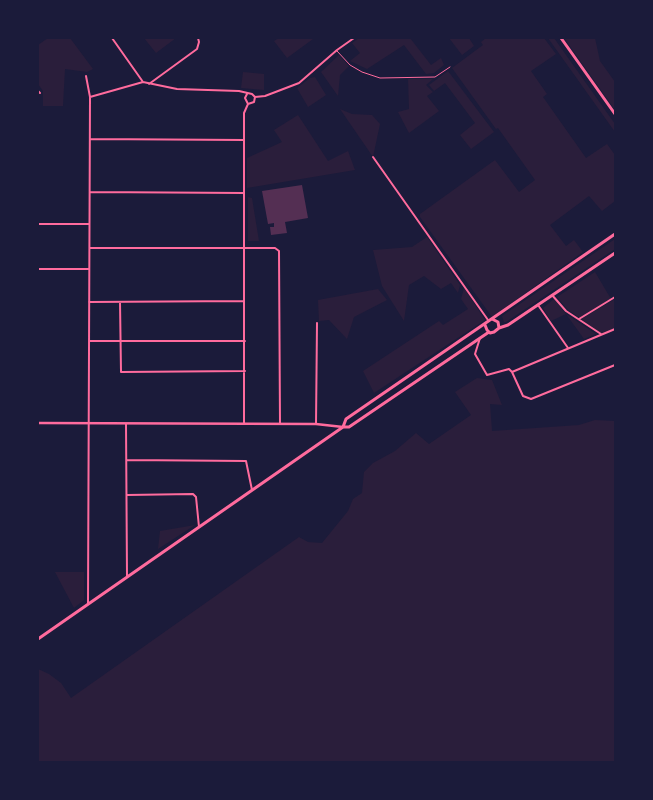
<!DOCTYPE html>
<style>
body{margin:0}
#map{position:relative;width:653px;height:800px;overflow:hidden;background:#1b1b3a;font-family:"Work Sans",sans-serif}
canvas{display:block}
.frame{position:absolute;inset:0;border:39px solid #1b1b3a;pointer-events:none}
</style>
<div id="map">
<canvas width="653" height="800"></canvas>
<div class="frame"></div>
</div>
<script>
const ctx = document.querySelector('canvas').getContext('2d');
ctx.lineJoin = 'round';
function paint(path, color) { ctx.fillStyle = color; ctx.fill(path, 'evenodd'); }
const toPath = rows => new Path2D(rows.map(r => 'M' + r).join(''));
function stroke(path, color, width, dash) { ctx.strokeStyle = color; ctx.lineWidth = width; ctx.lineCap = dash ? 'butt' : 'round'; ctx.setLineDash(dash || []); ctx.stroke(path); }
paint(toPath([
 [48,38,70,38,93,69,87,72,65,69,63,106,43,106,43,91,38,84,38,45],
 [144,38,176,38,156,53],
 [279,38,312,38,313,39,287,58,274,41],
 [359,38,410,38,431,65,441,58,444,65,434,73,426,74,404,45,367,69,350,61,360,53,352,43],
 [449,38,469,38,474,46,462,55],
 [486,38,544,38,556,54,531,71,547,94,543,97,586,158,607,144,615,155,615,201,602,211,589,196,550,225,566,246,574,240,583,252,492,317,420,217,420,214,495,160,519,192,535,180,498,128,496,129,452,68,483,45,481,42],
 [548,38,554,38,615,124,615,132],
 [564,38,595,38,600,61,615,82,615,110],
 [339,55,349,66,340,75,338,96,321,72],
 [448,71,494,132,471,149,460,135,475,123,445,83,434,91,429,85],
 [243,72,264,74,264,90,241,88],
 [315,77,326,95,308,107,297,88,310,78],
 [408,79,433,79,426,85,433,92,427,96,439,111,409,133,398,112,409,109],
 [340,109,352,114,372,115,380,124,373,157],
 [298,115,328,161,348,151,355,170,247,188,247,158,282,142,274,130],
 [248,197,252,198,259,241,248,241],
 [427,237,460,285,458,293,451,283,441,289,424,276,409,285,404,321,382,286,373,250,412,247],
 [615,239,615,249,506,322,504,322,502,316],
 [595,272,611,299,580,318,568,310,557,297],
 [464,288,485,320,374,393,363,371,439,321,443,325,468,309,461,299],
 [378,289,387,300,354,317,347,339,329,320,319,321,318,300],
 [554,299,566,314,596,334,584,339,566,314,551,321,543,308],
 [615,299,615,328,602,334,581,319],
 [477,378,492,380,502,405,490,404,492,431,579,425,595,420,615,421,615,762,38,762,38,669,49,674,61,683,71,698,299,537,308,542,322,543,348,511,353,499,362,493,364,472,373,463,395,451,416,433,429,444,471,415,455,392],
 [195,525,158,549,160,531],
 [55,572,84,572,84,600,74,608]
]), '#2a1e3b');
paint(toPath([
 [302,185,308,218,285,222,287,233,271,235,270,227,274,227,274,223,268,224,262,191]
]), '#542f53');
stroke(toPath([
 [337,51,350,65,362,72,380,78,435,77,450,67]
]), '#ff6b9d', 1);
stroke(toPath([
 [112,38,143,82],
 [86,76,90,97,88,603],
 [149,84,197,49,199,42,198,38],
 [38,91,40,93],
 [247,94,245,98,248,104],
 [90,97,143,82,177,89,239,91,252,94,255,97],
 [255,97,265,96,299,83,337,50,354,38],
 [248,104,254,102,255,97],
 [90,139,244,140],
 [373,157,488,320],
 [90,192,244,193],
 [38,224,89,224],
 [90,248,275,248,279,251,280,424],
 [38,269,89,269],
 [552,295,566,311,601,334],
 [89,302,244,301],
 [120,302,121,372,245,371],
 [538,305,568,348],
 [579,319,615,297],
 [480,338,475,354,487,375,509,369,512,372,523,396,531,399,615,365],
 [89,341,245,341],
 [512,372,615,329],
 [126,424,127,576],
 [244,424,244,113,248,104],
 [316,424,317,323],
 [127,460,246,461,252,490],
 [127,495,193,494,196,497,199,527]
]), '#ff6b9d', 2);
stroke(toPath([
 [38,423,316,424,343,427]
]), '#ff6b9d', 2.5);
stroke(toPath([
 [561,38,615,114],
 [492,319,498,322,499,328],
 [485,325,487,330,490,333,494,332,499,328],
 [499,328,508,325,615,253],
 [343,427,346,419,615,234],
 [38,639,343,427,349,427,489,332]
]), '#ff6b9d', 3);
</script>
